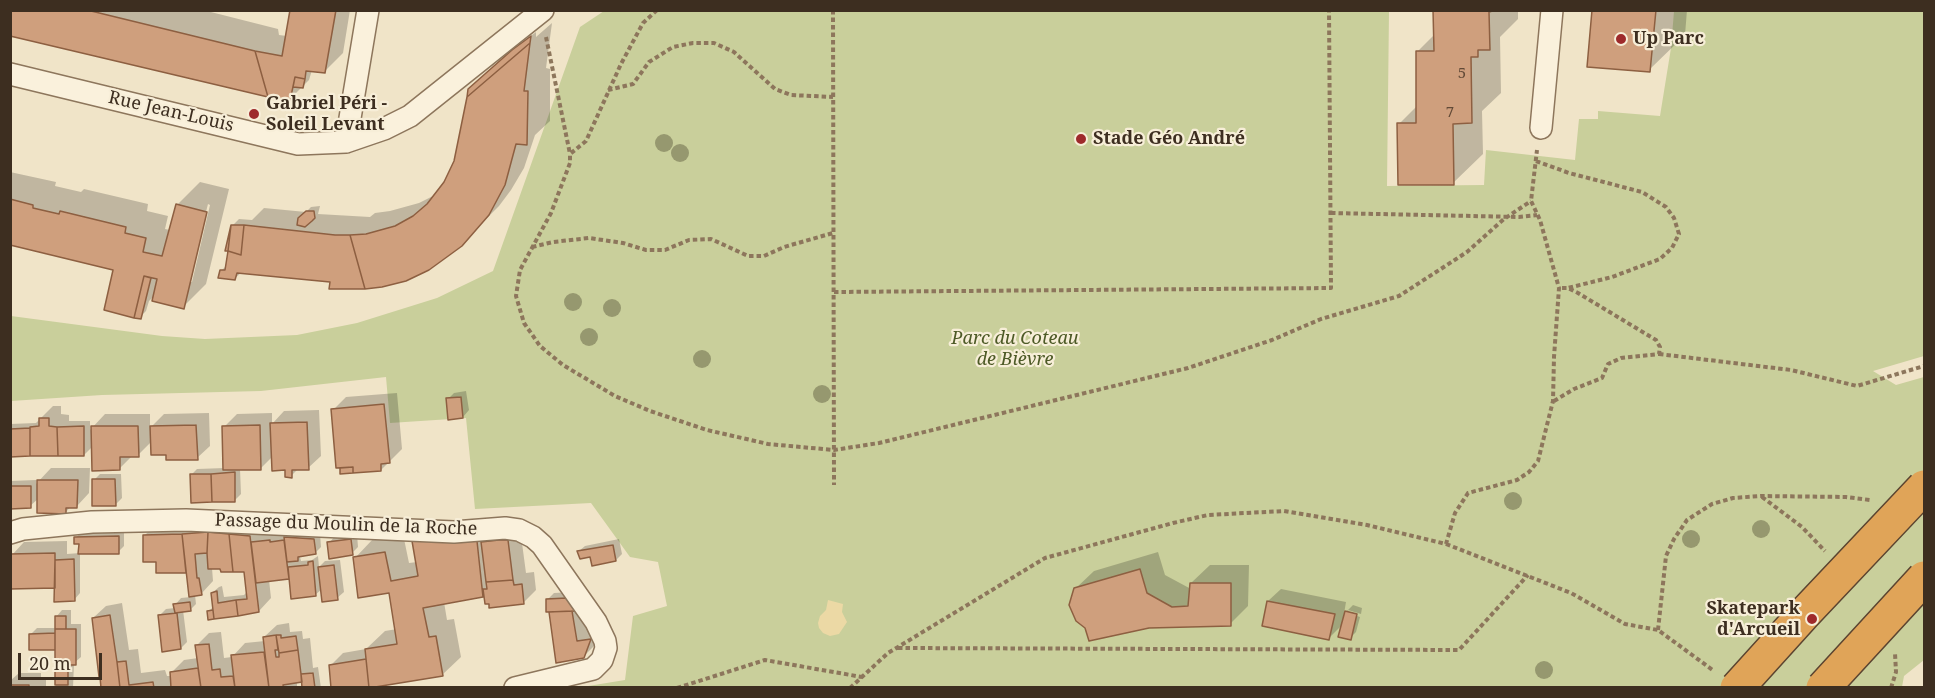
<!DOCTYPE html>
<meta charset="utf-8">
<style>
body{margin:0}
#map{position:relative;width:1935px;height:698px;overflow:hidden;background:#f0e4c8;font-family:"Noto Serif",serif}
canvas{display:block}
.frame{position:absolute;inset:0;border:12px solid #3d2e20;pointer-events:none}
.scale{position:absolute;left:18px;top:653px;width:84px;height:27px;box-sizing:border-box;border:3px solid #3d2e20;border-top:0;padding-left:8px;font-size:18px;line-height:21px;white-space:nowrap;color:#3d2e20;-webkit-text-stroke:4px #f7eed8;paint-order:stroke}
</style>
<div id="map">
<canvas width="1935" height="698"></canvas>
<div class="frame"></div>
<div class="scale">20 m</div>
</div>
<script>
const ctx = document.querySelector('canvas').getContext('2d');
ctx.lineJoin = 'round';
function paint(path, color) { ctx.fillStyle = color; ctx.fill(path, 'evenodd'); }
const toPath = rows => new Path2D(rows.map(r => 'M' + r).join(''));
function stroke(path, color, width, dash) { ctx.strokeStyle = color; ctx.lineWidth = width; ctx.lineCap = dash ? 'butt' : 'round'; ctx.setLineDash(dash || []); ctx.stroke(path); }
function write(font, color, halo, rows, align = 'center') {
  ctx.font = font + ' "Noto Serif",serif'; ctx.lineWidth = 4.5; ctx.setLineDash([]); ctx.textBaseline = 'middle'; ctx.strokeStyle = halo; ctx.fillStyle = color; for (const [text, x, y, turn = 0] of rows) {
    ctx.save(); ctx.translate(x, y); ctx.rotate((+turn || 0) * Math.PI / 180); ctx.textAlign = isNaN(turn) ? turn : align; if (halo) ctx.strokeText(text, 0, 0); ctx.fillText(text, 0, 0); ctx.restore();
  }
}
paint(toPath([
 [604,11,1389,11,1387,186,1484,185,1486,150,1575,160,1579,119,1598,119,1598,111,1660,116,1671,48,1674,11,1924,11,1924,356,1873,371,1896,385,1924,377,1924,660,1904,676,1902,687,582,687,625,680,633,616,667,606,658,562,630,557,591,503,475,509,466,418,390,423,386,377,261,391,102,395,11,401,11,316,162,336,205,339,297,335,357,323,437,298,493,271,580,27]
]), '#c9cf9b');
paint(toPath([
 [828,600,843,604,842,612,847,622,839,634,830,636,823,633,819,628,818,623,820,616,826,610]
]), '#ecd9a5');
paint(toPath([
 [10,10,203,10,278,29,279,35,287,36,292,10,350,10,343,53,324,72,312,70,309,80,289,100],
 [1435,10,1518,10,1518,19,1500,37,1501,93,1482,111,1483,154,1453,183,1399,124,1418,105,1417,52,1435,34],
 [1594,10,1687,10,1685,35,1649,70],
 [552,23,546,68,550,69,550,121,535,135,524,168,511,190,499,206,461,244,331,281,242,272,234,279,221,271,228,264,233,225,239,219,252,220,264,208,306,212,311,207,320,206,318,214,370,217,375,213,390,211,419,203,437,194,445,183,520,44,536,32,536,37],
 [10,172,56,182,55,186,81,192,84,189,148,204,147,211,168,216,165,229,170,230,177,205,200,182,229,189,206,284,183,307,155,295,149,301,146,311,140,317,115,269,10,243],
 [208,204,210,205,192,282,188,282],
 [466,391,469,410,463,417,448,399,454,393],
 [397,393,402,449,381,470,341,469,344,466,333,410,346,397],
 [53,406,61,406,61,414,69,415,69,421,90,421,90,430,105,414,150,414,150,428,164,414,209,413,210,446,197,458,167,453,152,441,138,455,132,456,119,469,93,446,84,455,10,455,10,424,36,423],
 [319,410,321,456,308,468,299,468,291,476,287,469,273,456,260,469,240,469,241,494,235,500,191,475,197,469,225,468,224,427,237,414,272,413,272,424,284,411],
 [51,468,90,468,89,493,77,506,71,506,66,512,39,498,30,506,10,507,10,481,36,480,36,484],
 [100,474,121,474,122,498,116,504,94,480],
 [157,523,320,533,321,547,315,553,303,555,300,557,301,561,312,560,318,556,319,567,325,561,340,560,344,592,337,598,322,589,315,595,290,577,269,580,271,598,259,611,209,611,214,606,212,593,219,587,222,586,224,597,244,595,248,591,245,570,212,568,213,581,201,594,195,595,196,604,190,610,183,610,187,642,181,648,160,615,166,609,175,608,175,605,181,598,191,597,188,571,158,572,157,560,144,536],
 [432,523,520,528,526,573,534,572,536,590,524,602,485,593,482,595,444,602,447,620,454,619,461,657,442,675,362,688,330,666,343,653,366,649,385,631,397,629,390,592,355,558,373,539,403,534,409,563,417,562,414,541],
 [124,530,124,546,118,552,80,542,76,538,82,531],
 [357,534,358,547,352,553,329,543,335,536],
 [619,539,622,554,616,560,579,551,585,546],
 [67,541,67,554,80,553,80,593,74,600,12,555,24,542],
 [1158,552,1165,575,1191,589,1191,583,1210,565,1249,565,1248,606,1230,624,1075,589,1094,571],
 [1281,589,1346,602,1344,614,1353,605,1362,608,1361,614,1348,610,1348,613,1360,617,1356,632,1350,638,1343,624,1329,638,1268,601],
 [573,592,597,643,584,656,551,612,553,610,548,599,554,593],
 [122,603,129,650,138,649,141,673,165,670,167,676,172,676,172,672,184,660,198,658,196,646,209,633,221,632,224,658,232,657,245,643,265,641,264,637,277,625,289,623,290,632,302,631,303,639,310,638,313,668,318,667,321,688,304,688,303,679,297,682,297,687,102,688,93,618,106,606],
 [62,610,71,610,71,624,81,624,81,657,74,663,73,688,56,688,56,648,31,634,37,628,56,628,56,617],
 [19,673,41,673,41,678,46,679,46,688,10,688,10,681]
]), '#0003');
const building = toPath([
 [10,10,87,10,255,51,268,97,10,36,10,10],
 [290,10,336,10,325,73,306,71,305,79,295,77,290,101,268,97,255,51,282,56,290,10],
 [1433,10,1496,10,1489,12,1490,50,1478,50,1478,57,1471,57,1472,123,1453,124,1454,185,1398,185,1397,123,1416,123,1416,51,1434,51,1433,10],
 [1592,10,1656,10,1650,72,1587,67,1592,10],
 [531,36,530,43,467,97,468,89,512,50,531,36],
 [530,43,524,91,528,91,527,145,516,144,505,185,489,215,462,246,429,270,406,281,382,287,365,289,350,235,366,234,395,226,413,216,427,204,444,182,454,161,467,97,530,43],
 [295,77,305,79,303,88,293,87,295,77],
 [10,199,33,205,33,208,59,214,60,211,126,227,125,233,146,238,143,252,162,256,176,204,207,212,184,309,152,301,157,279,144,276,134,318,104,310,113,270,10,245,10,199],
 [306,211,314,211,315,218,312,221,305,227,297,225,298,218,306,211],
 [231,225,228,251,225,251,231,225],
 [231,225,244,225,241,255,228,251,231,225],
 [244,225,335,235,350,235,365,289,329,289,330,282,237,273,235,280,218,278,220,270,225,270,228,251,241,255,244,225],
 [144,276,151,278,141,319,134,318,144,276],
 [461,397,463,418,448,420,446,398,461,397],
 [384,404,390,463,381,464,381,471,353,473,353,467,336,468,331,409,384,404],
 [39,418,49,418,49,426,57,427,58,456,30,456,30,427,39,426,39,418],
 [307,422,309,470,292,470,292,478,285,477,285,470,272,471,270,423,307,422],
 [196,425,198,460,166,460,166,455,151,455,150,426,196,425],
 [260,425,261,470,223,470,222,426,260,425],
 [84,426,84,456,58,456,57,427,84,426],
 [91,426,138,426,139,457,120,457,120,470,92,471,91,426],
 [30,428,30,456,10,457,10,429,30,428],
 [353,467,353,473,340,474,340,468,353,467],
 [235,472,235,502,212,502,211,474,235,472],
 [190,474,211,474,212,502,191,503,190,474],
 [92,479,115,479,116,506,92,506,92,479],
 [37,480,78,480,77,508,66,508,66,514,37,513,37,480],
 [10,486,31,486,31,508,10,509,10,486],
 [208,532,229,534,233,572,221,572,220,569,208,569,207,553,208,532],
 [208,532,207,553,195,554,197,578,199,578,202,595,189,597,182,534,208,532],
 [182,534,186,573,156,573,156,562,143,562,143,535,182,534],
 [229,534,250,536,259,612,238,616,236,600,247,599,244,572,233,572,229,534],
 [119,536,119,554,78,554,79,544,74,544,74,537,119,536],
 [284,537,314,539,316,554,298,557,298,561,287,562,284,537],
 [351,539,353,555,329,559,327,542,351,539],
 [270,540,270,542,284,540,289,579,256,583,251,542,270,540],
 [499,540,508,540,513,580,486,582,481,542,499,540],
 [412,541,477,541,483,597,423,608,429,637,436,636,443,676,369,688,365,649,397,644,389,593,358,598,353,557,385,552,391,581,418,576,412,541],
 [613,545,616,561,592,566,590,557,580,559,577,551,613,545],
 [55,553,55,588,10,589,10,554,55,553],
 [74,559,75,601,54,602,55,560,74,559],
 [313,561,316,596,291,599,288,567,308,565,308,562,313,561],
 [334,565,338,600,322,602,318,567,334,565],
 [1140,569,1147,593,1172,607,1188,606,1190,583,1231,583,1231,626,1149,628,1089,641,1085,628,1076,621,1069,605,1074,588,1140,569],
 [513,580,514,585,522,584,524,604,489,608,489,604,485,604,483,589,487,589,486,582,513,580],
 [217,591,218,603,236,600,238,616,214,619,211,593,217,591],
 [567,598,576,611,546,612,546,599,567,598],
 [1267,601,1335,614,1329,640,1262,626,1267,601],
 [190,602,191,611,175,613,173,604,190,602],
 [213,610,214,619,208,620,207,611,213,610],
 [572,611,577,641,591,639,584,658,556,663,549,612,572,611],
 [1345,611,1357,614,1351,640,1338,637,1345,611],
 [177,613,181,649,162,652,158,615,177,613],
 [110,615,117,662,120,688,101,688,100,677,99,677,92,618,110,615],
 [55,616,66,616,66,629,55,629,55,616],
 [55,629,76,629,76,665,55,665,55,629],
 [55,633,55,650,29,650,29,634,55,633],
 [276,635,278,650,275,650,276,657,279,657,279,653,298,650,302,682,283,685,284,688,269,688,263,637,276,635],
 [276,635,281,635,281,638,296,636,298,650,279,653,276,635],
 [209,644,212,670,220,669,221,677,233,676,235,688,201,688,195,645,209,644],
 [264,652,269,688,235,688,231,655,264,652],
 [366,659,369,688,331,688,329,665,366,659],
 [126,661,129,685,153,682,154,688,120,688,117,662,126,661],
 [55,665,68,665,68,685,55,685,55,665],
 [198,668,201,688,171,688,170,672,198,668],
 [313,673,315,688,302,688,301,674,313,673],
 [10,685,29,685,29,688,10,688,10,685]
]);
paint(building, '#cf9f7d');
stroke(building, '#8d5f41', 1.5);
const minor = toPath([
 [10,74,298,144,346,142,384,129,410,116,543,10],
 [1541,128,1552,10],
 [346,142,368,10],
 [10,533,23,529,92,522,186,520,454,532,505,528,519,530,533,537,542,545,596,622,605,641,606,648,602,660,593,669,515,688]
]);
stroke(minor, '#8d765c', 24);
stroke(toPath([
 [657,10,643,23,621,64,586,141,570,154,570,163,551,213,520,270,516,296,524,323,540,346,563,365,615,396,650,411,707,430,768,444,834,450,879,443,1188,368,1272,340,1321,319,1399,296,1467,252,1504,219,1531,201],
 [833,10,834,485],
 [546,37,570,154],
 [608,90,633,84,649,62,673,47,693,43,714,43,734,52,775,89,791,95,833,97],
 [1536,161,1569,173,1642,192,1666,207,1674,218,1679,234,1672,248,1660,259,1612,277,1568,288],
 [1331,213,1519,217,1537,215],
 [532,247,553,242,589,238,623,243,646,250,665,250,689,240,711,239,748,256,764,256,784,247,833,233],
 [834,292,1331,288,1329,10],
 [1659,354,1791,370,1857,386,1924,366],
 [1554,401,1574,389,1602,378,1608,364,1621,358,1659,354,1660,347,1656,340,1578,293,1568,288,1559,288],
 [1762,497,1802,527,1825,551],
 [1446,544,1571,593,1625,624,1658,630,1714,671],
 [1658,630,1666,556,1674,539,1687,520,1712,504,1733,498,1761,496,1846,497,1870,500],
 [898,648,1459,650,1528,575],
 [677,688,765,660,862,677],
 [850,688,888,653,1045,558,1173,523,1208,515,1284,511,1367,525,1446,544,1455,513,1468,493,1517,480,1529,472,1538,461,1553,401,1554,357,1559,288,1540,220,1531,201,1537,150],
 [1891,688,1896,672,1895,653]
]), '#8d765c', 4, [4.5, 3]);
stroke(minor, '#faf1dc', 21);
const motorwayBridge = toPath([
 [1737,688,1804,614,1924,487],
 [1823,688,1924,578]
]);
stroke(motorwayBridge, '#5b4430', 36, []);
stroke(motorwayBridge, '#e0a458', 33);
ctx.fillStyle = '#96986f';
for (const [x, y] of [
 [664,143],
 [680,153],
 [573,302],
 [612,308],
 [589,337],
 [702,359],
 [822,394],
 [1513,501],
 [1761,529],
 [1691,539],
 [1544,670]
]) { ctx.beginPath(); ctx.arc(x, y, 9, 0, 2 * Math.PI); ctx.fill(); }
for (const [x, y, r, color] of [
 [1621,39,6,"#9e2a2b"],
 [254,114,6,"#9e2a2b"],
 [1081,139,6,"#9e2a2b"],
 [1812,619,6,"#9e2a2b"]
]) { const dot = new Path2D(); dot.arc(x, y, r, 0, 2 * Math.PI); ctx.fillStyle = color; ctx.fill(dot); stroke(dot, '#f7eed8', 2); }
write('15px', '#624a37', null, [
 ["5",1462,74],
 ["7",1450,113]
]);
write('bold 18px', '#3d2e20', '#f7eed8', [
 ["Up Parc",1633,39],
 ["Gabriel Péri -",266,104],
 ["Soleil Levant",266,125],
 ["Stade Géo André",1093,139],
 ["Skatepark",1800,609,"right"],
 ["d'Arcueil",1800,630,"right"]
], 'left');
write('18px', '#3d2e20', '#f7eed8', [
 ["Rue Jean-Louis",171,112,13],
 ["Passage du Moulin de la Roche",346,525,2]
]);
write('italic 18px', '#4d5a26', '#f7eed8', [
 ["Parc du Coteau",1015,339],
 ["de Bièvre",1015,360]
]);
</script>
